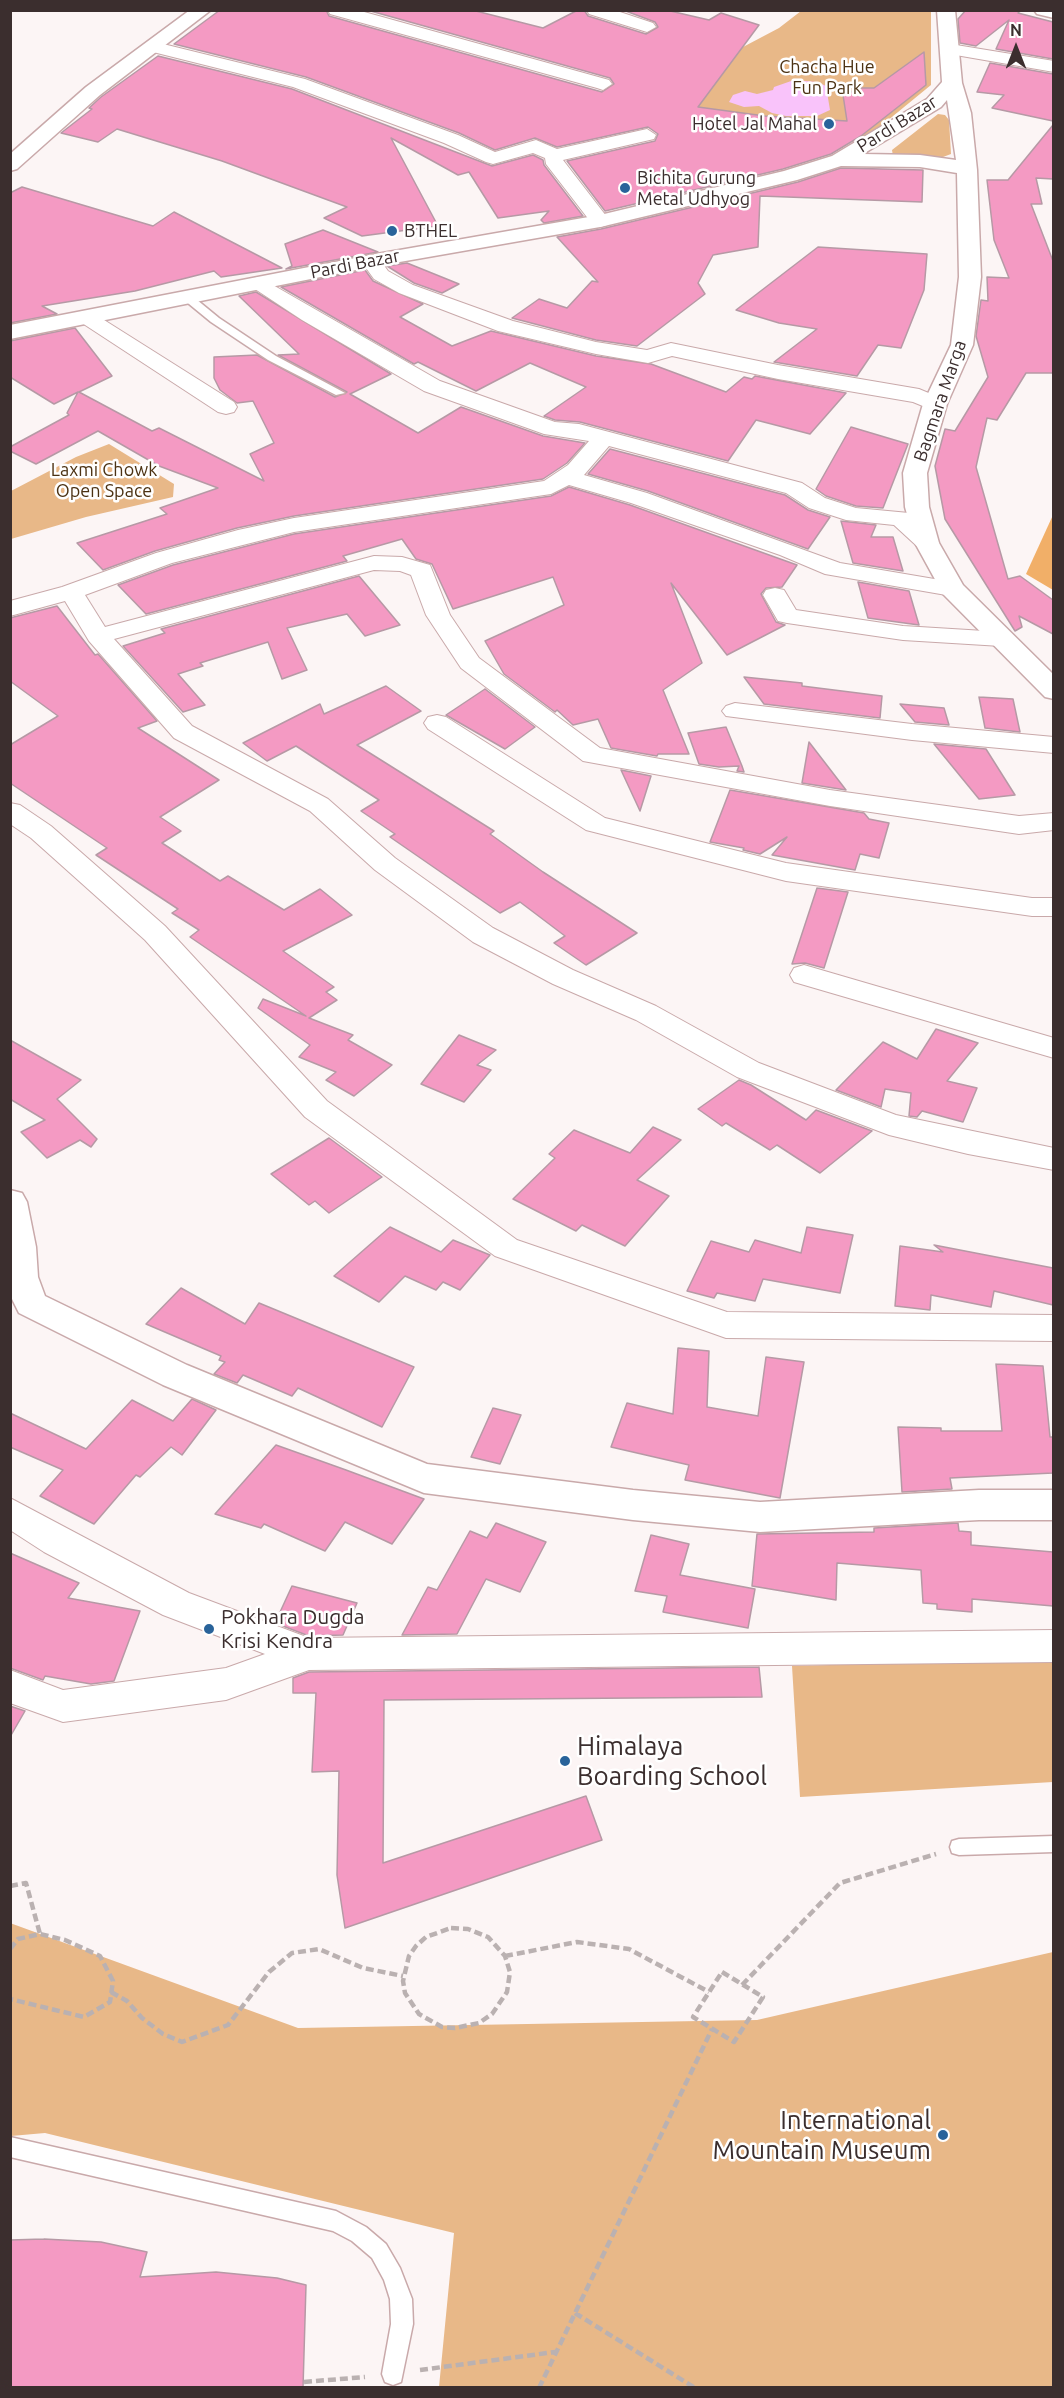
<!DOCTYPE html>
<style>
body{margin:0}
#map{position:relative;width:1064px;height:2398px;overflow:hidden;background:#fcf5f5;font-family:Ubuntu,sans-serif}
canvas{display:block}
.frame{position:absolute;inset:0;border:12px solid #3b2e2e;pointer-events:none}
.north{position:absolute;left:986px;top:18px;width:60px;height:60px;-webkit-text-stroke:4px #fff;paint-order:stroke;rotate:0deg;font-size:16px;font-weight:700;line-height:24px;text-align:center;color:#3b2e2e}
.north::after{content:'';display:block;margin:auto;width:21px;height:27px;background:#3b2e2e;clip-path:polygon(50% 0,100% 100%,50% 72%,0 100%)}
</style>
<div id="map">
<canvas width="1064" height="2398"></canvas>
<div class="frame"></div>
<div class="north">N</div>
</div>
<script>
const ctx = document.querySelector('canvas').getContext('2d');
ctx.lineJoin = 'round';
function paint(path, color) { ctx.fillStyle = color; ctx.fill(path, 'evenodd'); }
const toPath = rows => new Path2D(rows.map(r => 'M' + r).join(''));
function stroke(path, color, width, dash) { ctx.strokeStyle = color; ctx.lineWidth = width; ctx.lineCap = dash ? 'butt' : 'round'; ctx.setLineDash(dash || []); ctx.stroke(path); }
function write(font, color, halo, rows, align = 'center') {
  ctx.font = font + ' Ubuntu,sans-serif'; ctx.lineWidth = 5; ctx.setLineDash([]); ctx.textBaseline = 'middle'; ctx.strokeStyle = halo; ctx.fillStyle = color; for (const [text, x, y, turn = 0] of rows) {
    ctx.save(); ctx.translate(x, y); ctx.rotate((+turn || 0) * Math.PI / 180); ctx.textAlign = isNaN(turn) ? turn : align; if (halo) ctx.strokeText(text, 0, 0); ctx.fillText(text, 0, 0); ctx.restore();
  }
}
paint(toPath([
 [801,11,931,11,931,85,876,130,855,141,842,144,697,119,673,75,705,52,743,47,779,28],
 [938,114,945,115,949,120,951,154,943,157,893,156,892,150],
 [109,444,174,484,173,497,86,517,11,539,11,491,76,457],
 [1053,1659,1053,1782,800,1797,792,1666],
 [10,1923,298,2028,757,2020,1053,1952,1053,2387,439,2387,454,2233,45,2133,11,2136]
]), '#e8b888');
paint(toPath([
 [1053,515,1054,590,1053,590,1026,574]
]), '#f1af68');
paint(toPath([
 [794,80,817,82,826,86,830,110,817,116,786,116,772,113,759,106,744,107,729,102,733,95,745,91,757,94,773,90,774,87]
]), '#f9c3fa');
const building = toPath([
 [220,10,326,10,329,16,602,92,614,84,610,78,367,10,472,10,543,28,578,10,584,10,588,16,646,34,658,27,655,22,623,10,666,10,709,20,721,13,759,25,698,107,765,116,847,121,843,95,861,88,874,88,924,52,926,85,861,136,831,154,783,169,605,211,567,161,655,141,658,134,648,127,557,147,535,138,495,150,459,133,306,77,174,44,220,10],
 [966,10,1021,10,1018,13,1053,22,1053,59,996,49,1009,20,976,46,960,43,958,19,966,10],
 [158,56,292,89,492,166,533,155,543,160,544,165,583,216,544,223,541,220,549,211,498,218,469,172,458,175,391,138,438,226,362,236,324,218,347,207,222,161,117,129,98,142,61,133,92,109,89,108,101,97,158,56],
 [990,63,1053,74,1053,121,992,108,1004,95,977,92,990,63],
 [1053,125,1053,179,1036,178,1042,204,1031,204,1053,261,1053,373,1026,373,997,420,987,418,976,467,1008,579,1020,576,1053,600,1053,634,1019,616,1022,627,1015,631,945,519,935,466,945,429,955,431,988,377,976,336,981,300,988,301,987,277,1009,278,994,240,987,180,1008,180,1053,125],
 [841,168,923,170,922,202,760,196,758,247,713,255,698,283,705,294,637,346,596,340,512,318,539,299,567,308,592,281,598,282,557,237,601,229,798,182,841,168],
 [22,187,153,226,174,212,282,268,221,277,214,271,135,291,42,306,57,314,10,323,10,193,22,187],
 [323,230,378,252,286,269,292,266,285,244,323,230],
 [818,247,927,254,924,290,901,348,878,345,857,376,774,362,817,329,779,323,736,310,818,247],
 [407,263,459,284,442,293,414,283,387,266,407,263],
 [365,270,373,281,423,304,400,317,452,346,491,331,596,356,651,364,726,392,744,377,752,379,755,376,846,393,810,434,756,420,728,461,580,422,555,420,544,416,586,387,530,363,476,391,418,362,414,364,281,287,365,270],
 [256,292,391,374,350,394,418,433,461,407,543,436,585,443,567,463,543,479,294,516,237,528,155,551,103,570,77,543,167,514,160,508,218,488,159,466,98,431,36,464,10,451,10,447,69,415,67,413,78,392,54,404,10,377,10,341,75,328,112,376,79,392,152,431,159,428,264,481,250,454,274,443,253,401,237,403,220,390,214,378,214,357,257,355,335,397,347,392,278,355,299,354,239,296,256,292],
 [851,427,908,444,883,508,856,506,826,496,816,489,851,427],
 [610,449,785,495,808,510,830,517,808,549,648,491,588,474,610,449],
 [569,487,630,505,797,565,782,587,766,588,761,594,776,622,785,625,727,655,671,583,702,663,663,690,689,754,658,754,657,756,611,748,598,719,573,725,557,710,555,712,504,674,485,641,564,605,553,577,453,609,432,564,416,559,402,539,343,556,347,561,146,614,118,585,173,565,294,534,551,496,569,487],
 [841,521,876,525,871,537,893,537,903,571,853,563,841,521],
 [359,576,400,625,365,636,347,614,287,628,307,670,282,679,268,642,200,663,203,666,178,674,205,705,183,712,123,646,165,633,161,629,359,576],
 [858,582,909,591,919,625,868,618,858,582],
 [57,606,95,655,98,654,157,721,138,728,219,780,160,817,181,831,162,843,220,881,228,876,284,910,320,889,352,915,283,951,334,987,326,992,337,1000,309,1018,353,1035,348,1040,392,1065,354,1096,326,1080,336,1072,299,1057,310,1045,258,1008,263,999,306,1016,190,937,199,930,172,913,178,909,96,855,107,848,10,783,10,745,58,716,10,681,10,618,57,606],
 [744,677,802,683,802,686,882,696,880,718,764,704,744,677],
 [386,686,421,711,357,745,494,831,490,834,543,872,637,933,586,965,554,943,565,936,520,902,500,913,390,837,395,834,361,811,379,800,296,746,267,761,243,743,320,704,324,714,386,686],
 [485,689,535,727,505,749,446,715,485,689],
 [979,697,1013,699,1020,732,985,728,979,697],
 [900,704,944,708,949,725,915,722,900,704],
 [726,727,742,766,744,772,737,771,739,766,719,767,699,764,688,733,726,727],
 [809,742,846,790,802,783,809,742],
 [934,744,986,749,1015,795,979,799,934,744],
 [621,770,651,776,640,811,621,770],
 [730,790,864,813,869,819,889,823,879,858,860,854,855,870,772,855,787,837,760,854,743,850,744,848,710,842,730,790],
 [817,888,848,892,824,968,805,963,792,964,817,888],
 [936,1029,978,1043,947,1081,977,1088,963,1122,922,1111,917,1117,909,1116,911,1093,885,1089,881,1107,836,1090,883,1042,917,1059,936,1029],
 [459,1035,496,1050,477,1065,491,1070,464,1102,421,1084,459,1035],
 [10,1040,81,1080,57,1099,97,1139,91,1147,80,1140,47,1158,21,1132,45,1120,10,1099,10,1040],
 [739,1080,751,1085,806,1120,816,1110,872,1131,820,1173,777,1145,770,1150,726,1123,722,1126,698,1109,739,1080],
 [653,1127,681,1140,637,1180,669,1196,625,1246,582,1225,576,1231,513,1199,555,1158,549,1154,574,1130,630,1153,653,1127],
 [329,1138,382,1177,329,1213,315,1201,309,1205,271,1174,329,1138],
 [390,1227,441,1252,453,1240,490,1255,460,1290,443,1282,436,1290,405,1276,379,1302,334,1276,390,1227],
 [807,1227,853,1235,840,1293,763,1279,755,1301,717,1293,714,1298,687,1291,711,1241,749,1252,755,1240,801,1253,807,1227],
 [934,1245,1053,1268,1053,1305,994,1291,991,1307,931,1295,930,1310,895,1306,900,1246,943,1252,934,1245],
 [181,1288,245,1324,259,1303,414,1367,382,1427,298,1388,292,1396,243,1375,237,1383,214,1374,225,1362,219,1360,221,1356,146,1324,181,1288],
 [678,1348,709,1351,707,1407,758,1416,766,1357,804,1362,780,1498,685,1480,689,1465,611,1447,627,1403,673,1414,678,1348],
 [996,1364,1043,1366,1050,1437,1053,1437,1053,1473,950,1478,952,1489,902,1492,898,1427,941,1428,941,1431,1002,1431,996,1364],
 [192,1399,216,1410,182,1455,171,1447,140,1477,136,1475,94,1524,40,1496,63,1470,10,1447,10,1413,86,1449,132,1400,173,1421,192,1399],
 [493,1408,521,1415,500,1464,471,1457,493,1408],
 [276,1445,346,1470,424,1499,392,1544,345,1522,325,1551,264,1524,261,1528,215,1514,276,1445],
 [496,1523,546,1542,520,1592,486,1579,457,1634,402,1635,428,1587,437,1590,470,1531,487,1538,496,1523],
 [958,1523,959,1531,971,1532,971,1545,1053,1552,1053,1606,972,1599,972,1612,937,1609,937,1604,923,1603,921,1570,837,1563,836,1600,752,1586,757,1534,874,1532,874,1528,958,1523],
 [651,1535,689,1544,680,1575,755,1589,748,1628,663,1612,667,1596,635,1591,651,1535],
 [10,1553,79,1583,68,1598,140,1611,114,1681,91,1684,45,1676,43,1680,10,1668,10,1553],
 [292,1586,357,1603,343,1635,309,1636,275,1623,292,1586],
 [759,1667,762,1697,384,1700,383,1863,586,1796,602,1840,345,1928,337,1875,339,1771,312,1772,316,1693,293,1693,293,1678,309,1672,759,1667],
 [10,1706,25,1711,10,1737,10,1706],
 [44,2239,101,2242,147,2252,140,2277,216,2272,277,2278,306,2285,303,2388,10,2388,10,2240,44,2239]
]);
paint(building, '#f49ac3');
stroke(building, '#b699a5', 1.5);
const lane = toPath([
 [183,295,191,295,219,318,276,356,345,393,336,395,268,360,211,322,183,299,183,295],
 [1054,1836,1054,1852,959,1855,952,1853,950,1847,952,1841,959,1839,1054,1836],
 [10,2137,336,2211,366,2227,386,2244,400,2268,412,2299,413,2324,401,2382,393,2385,385,2382,382,2374,391,2324,390,2299,384,2280,372,2258,352,2241,333,2231,10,2157,10,2137]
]);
const street = toPath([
 [328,10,357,10,609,80,612,84,603,90,597,88,330,14,328,10],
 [587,10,614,10,653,23,656,27,647,32,589,14,587,10],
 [155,42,305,79,458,135,495,152,536,140,557,149,647,129,656,135,654,139,563,160,610,221,607,225,600,227,593,225,546,164,545,158,533,153,493,164,486,162,444,143,293,87,149,51,146,47,149,43,155,42],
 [950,44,1054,61,1054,72,944,53,941,49,944,45,950,44],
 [371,255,378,257,388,271,413,285,513,321,596,342,647,350,671,343,778,365,919,389,943,399,946,404,943,409,935,411,913,402,778,379,672,356,648,363,596,354,498,331,399,293,374,279,361,261,364,257,371,255],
 [259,277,440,381,555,422,579,424,802,483,825,498,856,508,909,513,939,543,935,548,927,550,919,548,894,525,846,520,809,508,786,493,609,446,584,475,647,493,840,563,952,582,961,584,964,589,961,594,952,596,825,574,780,555,631,503,569,485,551,494,294,532,172,563,85,595,105,627,374,556,402,557,430,565,450,615,479,658,600,748,830,790,1019,816,1054,813,1054,830,1019,834,830,806,583,761,461,668,426,615,411,575,400,571,374,570,114,639,192,726,328,799,395,858,493,928,573,970,656,1006,759,1063,896,1115,1054,1148,1054,1170,968,1154,889,1135,737,1077,636,1020,553,984,473,942,375,870,310,811,174,738,89,641,65,601,10,616,10,601,62,587,156,553,238,530,294,518,544,481,568,465,589,441,544,434,424,391,302,320,252,287,249,283,252,279,259,277],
 [86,311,93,313,234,402,237,407,234,412,226,414,218,412,79,321,75,317,79,313,86,311],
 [775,588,784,590,796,610,903,626,1001,632,1010,634,1013,639,1010,644,1001,646,903,640,787,623,778,621,763,595,766,590,775,588],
 [735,703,912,724,1054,737,1054,753,912,740,726,716,722,711,726,706,735,703],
 [437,715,446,717,605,818,786,863,1032,898,1054,898,1054,916,1032,916,786,881,586,830,428,729,424,723,428,717,437,715],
 [10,803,20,805,51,826,165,926,327,1101,517,1240,727,1312,1054,1315,1054,1341,726,1338,495,1256,305,1117,145,940,31,838,10,824,10,803],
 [804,965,1054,1038,1054,1058,794,982,790,975,794,968,804,965],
 [10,1498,189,1593,309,1638,1054,1630,1054,1662,309,1670,226,1700,63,1722,10,1703,10,1670,63,1690,226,1668,265,1654,163,1615,44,1552,10,1530,10,1498]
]);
const secondary = toPath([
 [190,10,211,10,100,95,17,169,10,171,10,154,86,87,190,10],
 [937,10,955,10,962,83,971,113,977,170,981,277,973,345,947,404,927,473,929,507,939,543,963,585,1054,675,1054,699,1045,697,943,594,915,543,905,507,903,473,923,404,951,345,959,277,957,173,920,167,841,166,797,180,600,227,371,267,10,339,10,325,371,255,600,215,784,171,832,156,927,99,942,82,937,10],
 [947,100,956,160,920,155,863,154,941,107,947,100],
 [1034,10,1054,10,1054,18,1037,14,1034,10],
 [10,1190,22,1193,27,1202,36,1247,38,1277,45,1296,187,1365,427,1464,633,1490,760,1502,979,1490,1054,1490,1054,1520,979,1520,760,1532,633,1520,424,1493,163,1385,19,1313,10,1295,10,1190]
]);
stroke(lane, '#c9a9aa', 3);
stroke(street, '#c9a9aa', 2);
stroke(secondary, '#c9a9aa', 3);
stroke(toPath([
 [10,1886,26,1883,40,1934],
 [451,1928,468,1929,488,1937,505,1956,510,1972,507,1992,492,2014,479,2023,455,2028,442,2027,419,2014,405,1993,403,1981,409,1956,416,1946,426,1937,451,1928],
 [10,1949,18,1939,40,1934,65,1940,100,1956,113,1981,110,2002,84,2017,10,1999],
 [505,1956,577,1942,629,1949,709,1992],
 [722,1972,763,1997,734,2042,693,2017,722,1972],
 [742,1985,840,1883,936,1854],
 [111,1992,127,2001,142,2018,163,2034,182,2042,228,2025,269,1972,292,1953,319,1949,363,1968,403,1976],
 [575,2313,695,2388],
 [420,2370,555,2352],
 [304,2382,365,2377],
 [539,2388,712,2029]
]), '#bab1b1', 4.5, [8, 4]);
paint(lane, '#fff');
paint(street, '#fff');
paint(secondary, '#fff');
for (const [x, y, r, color] of [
 [829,124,6,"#29639a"],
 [625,188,6,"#29639a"],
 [392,231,6,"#29639a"],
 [209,1629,6,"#29639a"],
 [565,1761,6,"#29639a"],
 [943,2135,6,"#29639a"]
]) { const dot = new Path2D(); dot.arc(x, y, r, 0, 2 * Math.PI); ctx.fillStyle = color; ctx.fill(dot); stroke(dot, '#fff', 2); }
write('18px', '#4c3213', '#fff', [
 ["Chacha Hue",827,67],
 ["Fun Park",827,88],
 ["Laxmi Chowk",104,470],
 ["Open Space",104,491]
]);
write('18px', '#3b2e2e', '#fff', [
 ["Hotel Jal Mahal",817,124,"right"],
 ["Bichita Gurung",637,178],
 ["Metal Udhyog",637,199],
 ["BTHEL",404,231]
], 'left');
write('18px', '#3b2e2e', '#fff', [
 ["Pardi Bazar",897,124,-32],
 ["Pardi Bazar",355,264,-11],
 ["Bagmara Marga",940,401,-71]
]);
write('21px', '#3b2e2e', '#fff', [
 ["Pokhara Dugda",221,1617],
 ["Krisi Kendra",221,1641]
], 'left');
write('26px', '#3b2e2e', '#fff', [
 ["Himalaya",577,1746],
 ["Boarding School",577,1776],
 ["International",931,2120,"right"],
 ["Mountain Museum",931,2150,"right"]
], 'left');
</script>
